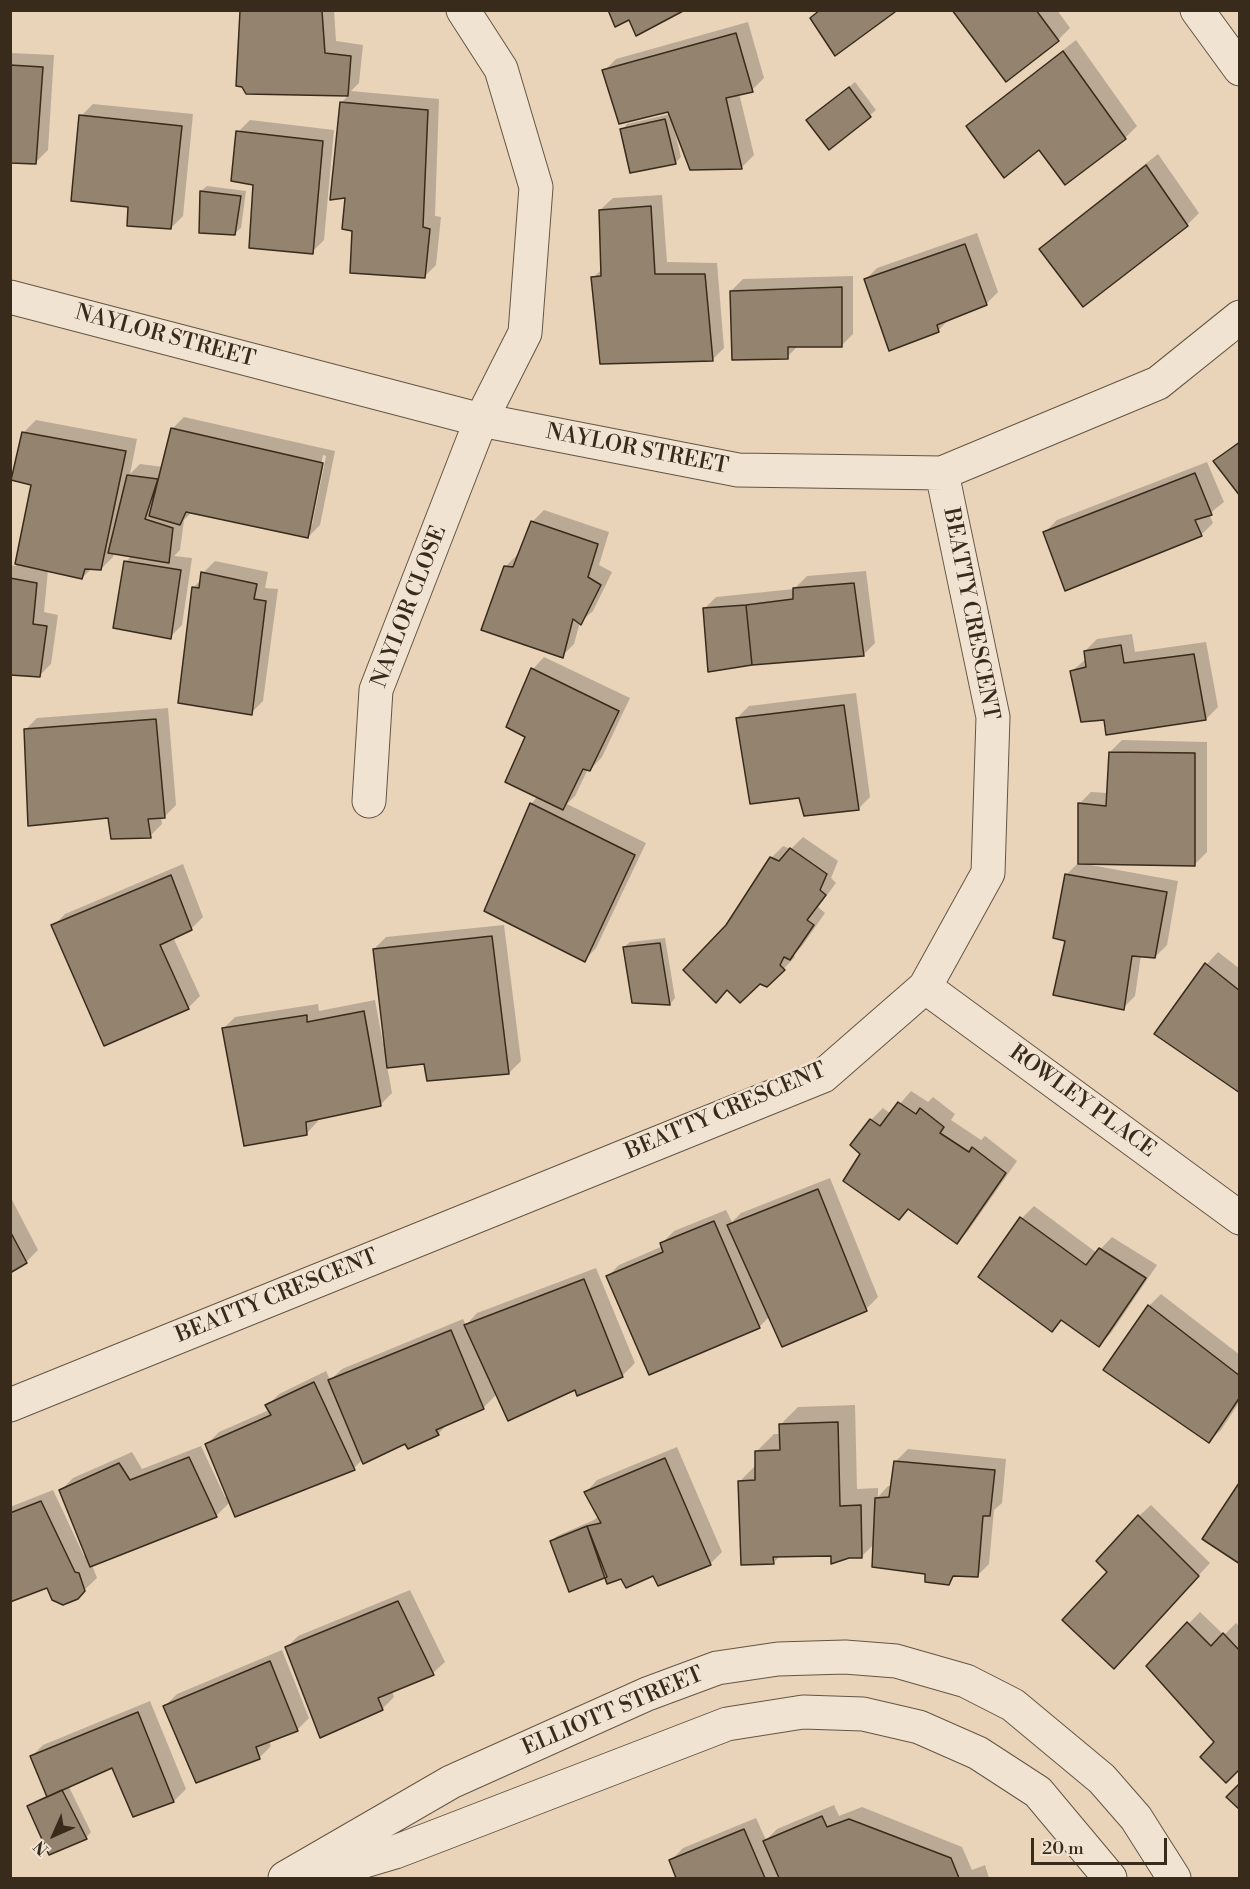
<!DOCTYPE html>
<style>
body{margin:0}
#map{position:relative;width:1250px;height:1889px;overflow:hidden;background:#e9d4ba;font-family:"Libre Bodoni",serif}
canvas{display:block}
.frame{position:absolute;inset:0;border:12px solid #382b1b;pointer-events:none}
.north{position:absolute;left:24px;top:1805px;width:60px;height:60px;-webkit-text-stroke:4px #f1e3d2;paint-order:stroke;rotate:225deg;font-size:16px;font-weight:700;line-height:24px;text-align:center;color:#382b1b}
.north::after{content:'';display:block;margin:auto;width:21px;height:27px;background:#382b1b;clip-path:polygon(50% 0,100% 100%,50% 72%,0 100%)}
.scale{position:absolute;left:1031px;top:1838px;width:136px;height:27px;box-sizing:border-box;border:3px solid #382b1b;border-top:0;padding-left:8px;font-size:18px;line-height:21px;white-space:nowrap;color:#382b1b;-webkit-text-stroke:4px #f1e3d2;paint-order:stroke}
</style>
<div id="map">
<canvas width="1250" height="1889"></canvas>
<div class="frame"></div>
<div class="north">N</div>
<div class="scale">20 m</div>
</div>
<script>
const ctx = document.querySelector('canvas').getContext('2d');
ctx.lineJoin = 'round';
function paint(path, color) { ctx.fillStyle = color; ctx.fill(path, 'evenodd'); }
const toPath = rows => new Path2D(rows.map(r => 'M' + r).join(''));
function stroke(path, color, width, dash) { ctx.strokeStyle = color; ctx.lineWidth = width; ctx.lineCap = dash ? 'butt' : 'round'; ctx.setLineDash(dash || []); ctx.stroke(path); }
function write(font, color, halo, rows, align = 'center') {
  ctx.font = font + ' "Libre Bodoni",serif'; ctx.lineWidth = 5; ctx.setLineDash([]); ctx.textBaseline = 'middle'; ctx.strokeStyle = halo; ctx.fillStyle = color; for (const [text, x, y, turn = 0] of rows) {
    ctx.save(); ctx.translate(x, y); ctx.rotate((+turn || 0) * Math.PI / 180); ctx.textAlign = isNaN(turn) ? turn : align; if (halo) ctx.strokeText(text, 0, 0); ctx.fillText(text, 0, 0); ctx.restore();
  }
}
paint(toPath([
 [242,10,334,10,336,41,363,45,359,83,351,91,439,99,435,216,441,217,436,265,424,277,354,230,347,196,341,103,349,95,247,93],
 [954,10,1057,10,1070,28,1058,40],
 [748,22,764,78,752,90,739,93,754,155,742,167,691,168,677,131,675,132,681,157,675,163,622,130,627,124,670,114,669,110,604,71,616,59],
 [1076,40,1137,126,1125,138,968,126,980,115],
 [10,53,54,55,48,150,36,162,10,161],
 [855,82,876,110,830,148,808,120],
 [93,104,193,114,183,216,171,228,130,205,81,116],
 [250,120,334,130,324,240,312,252,255,183,238,132],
 [1158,154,1199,213,1187,225,1041,249,1053,237],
 [207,186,246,191,241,228,235,233,201,191],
 [662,195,667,262,717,263,724,348,712,360,593,278,603,268,600,210,613,198],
 [977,233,998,292,986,304,950,318,938,331,865,280,877,268],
 [853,276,853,334,841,346,799,345,787,357,731,291,743,279],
 [184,417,335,451,320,525,308,537,192,512,184,520,180,550,174,556,192,558,182,625,170,637,126,562,132,555,114,552,113,557,101,569,92,568,82,578,48,570,44,612,58,615,51,664,39,676,10,673,10,565,16,566,33,484,24,432,36,420,137,439,130,474,140,464,163,467,172,429],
 [323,455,326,456,312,525,309,525],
 [1240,440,1240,494,1215,461],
 [1207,462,1224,502,1209,514,1213,523,1201,535,1045,532,1057,520],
 [544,510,609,532,599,565,612,572,593,611,580,622,574,644,562,656,505,567,517,555,520,555,532,522],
 [215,561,268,572,265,588,278,589,263,701,251,713,194,587,202,579,203,573],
 [866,571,875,643,863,655,704,609,716,597,794,589,807,576],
 [1132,634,1135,652,1206,642,1218,707,1206,719,1105,719,1072,671,1086,659,1085,651,1097,639],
 [544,657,630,698,602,757,590,770,588,769,575,796,567,804,646,843,596,948,585,960,486,910,531,804,538,796,527,737,533,669],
 [856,693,870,797,858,809,737,718,749,706],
 [168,708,176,805,164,817,161,817,162,824,150,836,109,817,25,730,37,718],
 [1122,740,1207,742,1207,852,1195,864,1091,863,1091,865,1178,881,1167,945,1155,957,1141,955,1135,996,1123,1008,1067,940,1067,874,1079,862,1079,804,1091,792,1108,793,1110,752],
 [803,837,838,861,831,878,836,883,818,907,825,913,802,946,793,955,795,957,767,986,760,982,728,989,716,1001,727,926,771,858,783,846,791,849],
 [183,864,203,917,191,929,173,937,200,996,188,1008,53,926,65,914],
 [504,925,521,1061,509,1073,425,1063,387,1066,392,1093,380,1105,318,1118,318,1121,306,1134,223,1029,235,1017,318,1004,319,1011,375,1000,383,1043,386,1043,374,949,386,937],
 [665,938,675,998,670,1004,633,1001,624,947,630,942],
 [1218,952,1240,969,1240,1091,1156,1033,1207,964],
 [911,1091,928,1102,933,1097,955,1114,951,1120,981,1140,985,1136,1017,1161,968,1231,957,1242,862,1153,871,1120,883,1108,891,1114],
 [830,1178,878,1297,866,1309,770,1316,759,1327,607,1277,619,1265,663,1246,662,1243,674,1231,726,1210,732,1222,741,1213],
 [10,1196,38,1250,26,1262,10,1271],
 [1034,1206,1097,1253,1112,1237,1157,1265,1111,1333,1099,1345,1063,1319,1052,1330,1022,1218],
 [596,1268,635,1363,623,1375,578,1394,576,1388,497,1394,483,1408,449,1423,438,1434,406,1442,363,1459,354,1468,230,1502,216,1516,92,1565,97,1578,77,1597,48,1586,10,1601,10,1507,53,1490,84,1556,87,1555,61,1490,73,1478,132,1452,142,1469,201,1446,225,1497,228,1496,207,1444,219,1432,269,1410,267,1406,279,1394,326,1371,330,1380,342,1369,463,1319,466,1325,477,1313],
 [1161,1294,1240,1355,1240,1401,1221,1430,1209,1441,1149,1306],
 [855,1405,857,1489,878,1488,878,1497,888,1486,892,1486,896,1461,908,1449,1006,1459,1002,1503,994,1510,989,1564,977,1576,957,1574,948,1583,875,1543,862,1556,832,1554,780,1556,773,1563,740,1481,756,1465,756,1452,774,1434,781,1434,780,1425,798,1407],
 [677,1447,722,1552,710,1564,653,1574,621,1577,605,1576,552,1541,557,1536,594,1520,599,1516,586,1492,597,1480],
 [1151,1505,1210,1563,1125,1655,1109,1572,1139,1516],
 [410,1590,445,1662,433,1673,392,1691,394,1697,382,1709,286,1648,298,1636],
 [1200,1612,1224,1635,1236,1623,1240,1627,1240,1767,1148,1666],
 [282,1650,309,1718,297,1730,269,1740,271,1746,259,1758,165,1706,177,1694],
 [150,1701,186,1789,174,1801,134,1815,112,1766,68,1785,91,1832,86,1838,29,1807,35,1801,48,1795,31,1757,43,1745],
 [834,1805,839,1816,862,1807,962,1847,972,1870,985,1865,989,1878,677,1878,671,1860,683,1848,756,1818,766,1840,777,1829]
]), '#0003');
const building = toPath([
 [608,10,685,10,636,36,629,20,615,27,608,10],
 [820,10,894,10,895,12,835,56,810,18,820,10],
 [952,10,1036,10,1059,41,1006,82,952,10],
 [240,11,322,11,325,53,351,56,348,96,246,94,242,87,236,86,240,11],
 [736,33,753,92,726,98,742,169,690,170,668,112,619,124,602,70,736,33],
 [1063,51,1126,139,1065,185,1039,150,1004,178,966,126,1063,51],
 [10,65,43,67,36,164,10,163,10,65],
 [849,87,871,117,829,150,806,120,849,87],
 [340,102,428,110,423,227,430,229,425,278,350,273,352,231,342,229,345,198,330,200,340,102],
 [79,115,182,126,171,229,127,226,128,207,71,201,79,115],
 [665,119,676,164,630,173,620,129,665,119],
 [236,131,323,141,313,254,249,248,253,185,231,181,236,131],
 [1146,165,1188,226,1083,307,1039,249,1146,165],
 [200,191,241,196,235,235,199,233,200,191],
 [651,206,655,274,705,274,713,361,600,364,591,277,601,276,599,210,651,206],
 [965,244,987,305,937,325,939,332,889,351,864,279,965,244],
 [842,287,842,347,788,347,788,359,732,360,730,291,842,287],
 [171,428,323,463,308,538,186,512,180,525,149,516,171,428],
 [22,432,126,451,101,570,85,569,82,579,15,564,31,485,11,480,22,432],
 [1240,442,1240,496,1213,461,1240,442],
 [1195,473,1212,515,1195,520,1202,536,1065,591,1043,532,1195,473],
 [127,475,158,479,145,519,173,528,169,563,108,553,127,475],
 [531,521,598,544,588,577,601,585,581,625,573,619,563,658,481,630,504,566,513,567,531,521],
 [124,561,181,570,171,639,113,628,124,561],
 [201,572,257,584,254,599,266,601,252,715,178,703,192,587,199,588,201,572],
 [10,578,37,583,33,624,47,626,40,677,10,675,10,578],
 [854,583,864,656,752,665,746,605,793,599,793,588,854,583],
 [746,605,752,665,708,672,703,608,746,605],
 [1121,645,1124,663,1194,654,1206,720,1106,735,1104,720,1081,722,1070,671,1086,667,1084,651,1121,645],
 [531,668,619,711,590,771,583,769,563,810,505,782,525,737,506,727,531,668],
 [844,705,859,810,804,816,799,798,750,804,736,718,844,705],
 [156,719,165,818,148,819,151,838,111,839,108,818,28,826,24,729,156,719],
 [1109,752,1195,753,1195,866,1078,864,1078,803,1106,806,1109,752],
 [530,803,635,855,585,962,484,911,530,803],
 [790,848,827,874,820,890,826,895,807,920,814,925,790,960,784,957,780,965,785,970,767,987,760,984,740,1003,727,990,716,1003,683,970,726,925,770,857,779,861,790,848],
 [1065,874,1167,892,1155,958,1132,956,1124,1010,1053,995,1065,941,1053,938,1065,874],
 [171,875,192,930,160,945,189,1009,104,1046,51,925,171,875],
 [492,936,509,1074,427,1081,424,1064,387,1068,373,949,492,936],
 [660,943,670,1005,632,1003,623,947,660,943],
 [1205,963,1240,991,1240,1093,1154,1034,1205,963],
 [364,1011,381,1106,306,1122,307,1135,244,1146,222,1028,307,1015,307,1022,364,1011],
 [898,1102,916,1114,920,1108,944,1127,940,1133,969,1152,972,1147,1006,1173,957,1244,908,1209,899,1220,843,1181,860,1154,850,1145,870,1119,880,1126,898,1102],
 [818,1189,867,1311,782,1347,727,1225,818,1189],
 [1020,1217,1086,1265,1099,1248,1146,1278,1099,1347,1061,1320,1052,1332,978,1277,1020,1217],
 [714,1221,760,1328,649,1375,606,1276,663,1252,660,1243,714,1221],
 [10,1231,27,1263,10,1273,10,1231],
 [584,1279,623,1377,577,1396,575,1390,508,1421,464,1325,584,1279],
 [1148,1305,1240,1376,1240,1397,1209,1443,1103,1370,1148,1305],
 [451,1330,484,1409,436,1430,439,1435,408,1449,405,1444,363,1464,328,1380,451,1330],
 [314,1382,355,1470,235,1517,205,1444,271,1415,265,1405,314,1382],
 [838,1422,840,1506,861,1505,862,1558,849,1558,831,1564,831,1556,773,1557,774,1564,741,1565,738,1481,755,1480,755,1451,780,1450,779,1424,838,1422],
 [189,1457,217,1517,90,1567,59,1490,119,1463,130,1480,189,1457],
 [665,1458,711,1565,658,1586,653,1576,626,1588,621,1579,607,1584,587,1526,601,1523,584,1492,665,1458],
 [894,1461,995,1470,990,1516,983,1516,978,1577,953,1576,949,1585,925,1582,925,1574,872,1567,875,1498,889,1497,894,1461],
 [1239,1483,1240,1483,1240,1564,1202,1539,1239,1483],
 [41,1501,75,1572,79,1573,85,1591,78,1599,63,1605,52,1600,47,1588,10,1602,10,1513,41,1501],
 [1138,1515,1199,1576,1114,1669,1062,1620,1107,1572,1096,1561,1138,1515],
 [587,1526,607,1577,569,1592,550,1541,587,1526],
 [398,1601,434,1675,378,1698,383,1710,320,1738,285,1647,398,1601],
 [1187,1622,1211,1646,1223,1633,1240,1651,1240,1769,1226,1783,1200,1757,1214,1742,1146,1666,1187,1622],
 [270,1661,298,1731,256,1747,260,1759,196,1783,163,1706,270,1661],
 [138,1712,174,1802,133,1817,112,1768,47,1797,30,1756,138,1712],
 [1240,1783,1240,1810,1226,1797,1240,1783],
 [62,1790,87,1839,49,1855,27,1806,62,1790],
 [822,1816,827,1827,849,1819,951,1858,959,1878,779,1878,763,1841,822,1816],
 [744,1829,765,1878,676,1878,669,1860,744,1829]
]);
paint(building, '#94836e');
stroke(building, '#382b1b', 1.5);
const minor = toPath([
 [1197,10,1240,69],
 [10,297,481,420,738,470,942,473,1158,383,1240,317],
 [369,801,376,690,481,420,525,333,536,187,501,69,463,10],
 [925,987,1240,1218],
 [10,1405,823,1076,925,987,988,873,993,717,942,473],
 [314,1876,395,1852,442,1834,727,1724,803,1712,863,1714,919,1727,978,1753,1038,1792,1110,1878],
 [285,1878,451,1782,647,1694,717,1668,778,1659,845,1657,896,1661,966,1681,1013,1705,1102,1779,1136,1818,1174,1878]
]);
stroke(minor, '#645543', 35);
stroke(minor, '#f1e3d2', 33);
write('22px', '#382b1b', '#f1e3d2', [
 ["NAYLOR STREET",165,337,15],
 ["NAYLOR STREET",637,450,11],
 ["NAYLOR CLOSE",410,607,-69],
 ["BEATTY CRESCENT",970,614,79],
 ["ROWLEY PLACE",1082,1102,36],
 ["BEATTY CRESCENT",726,1112,-23],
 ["BEATTY CRESCENT",277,1297,-22],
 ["ELLIOTT STREET",613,1712,-23]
]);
</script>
